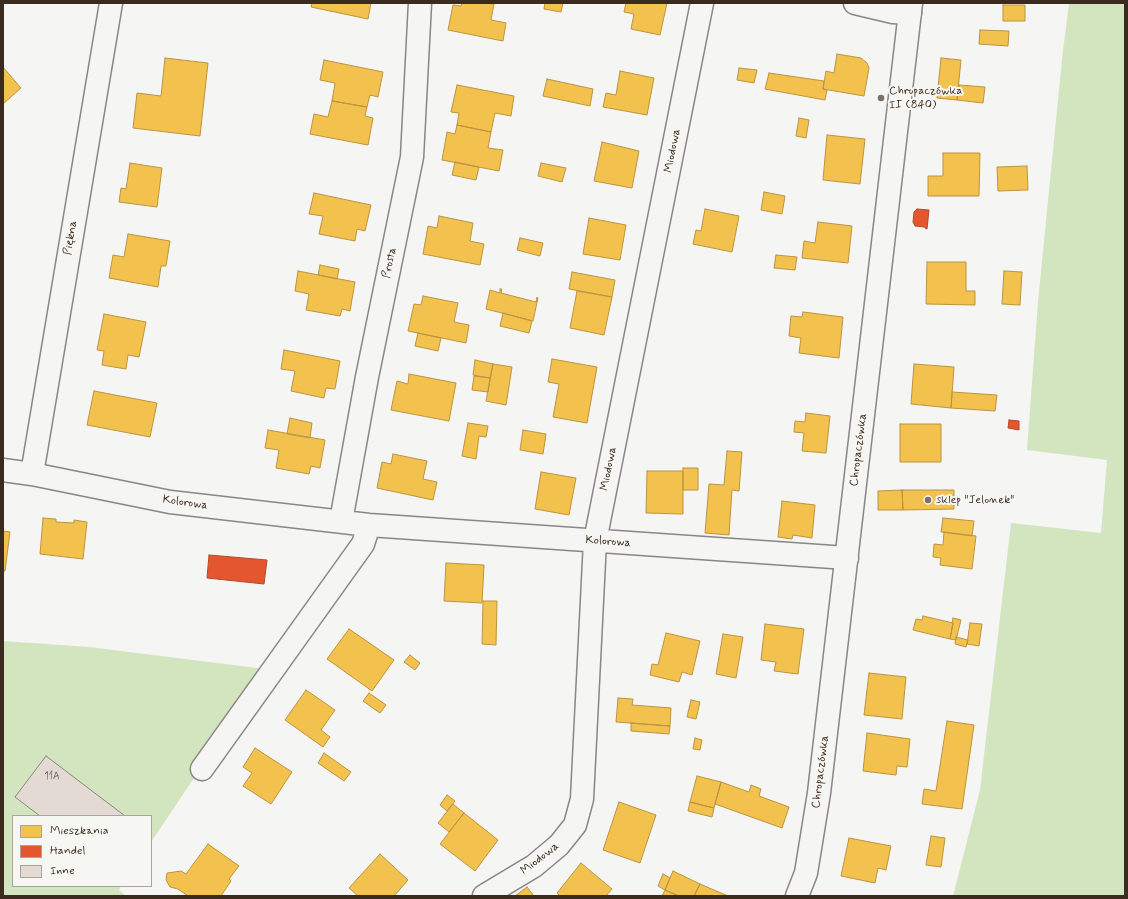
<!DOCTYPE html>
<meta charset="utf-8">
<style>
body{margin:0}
#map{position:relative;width:1128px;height:899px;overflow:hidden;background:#f5f5f3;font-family:Mynerve,sans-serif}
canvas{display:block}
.frame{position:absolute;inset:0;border:4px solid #3b2a1e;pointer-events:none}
.legend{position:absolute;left:12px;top:815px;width:140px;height:72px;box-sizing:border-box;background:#f6f6f2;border:1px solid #aba49d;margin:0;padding:5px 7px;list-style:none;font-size:12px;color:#3b2a1e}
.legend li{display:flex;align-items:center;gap:8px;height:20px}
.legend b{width:20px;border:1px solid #aba49d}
</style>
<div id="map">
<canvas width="1128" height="899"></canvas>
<div class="frame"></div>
<ul class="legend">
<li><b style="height:11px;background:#f2c14e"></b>Mieszkania</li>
<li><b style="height:11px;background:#e4572e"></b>Handel</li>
<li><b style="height:11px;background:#e3dbd3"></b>Inne</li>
</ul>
</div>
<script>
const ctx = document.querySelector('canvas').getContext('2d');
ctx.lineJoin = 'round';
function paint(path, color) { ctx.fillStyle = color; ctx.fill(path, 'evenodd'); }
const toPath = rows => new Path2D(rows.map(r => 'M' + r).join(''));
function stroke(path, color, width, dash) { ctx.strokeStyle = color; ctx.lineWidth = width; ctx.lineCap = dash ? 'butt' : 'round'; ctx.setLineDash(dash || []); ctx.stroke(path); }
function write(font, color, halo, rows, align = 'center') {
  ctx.font = font + ' Mynerve,sans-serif'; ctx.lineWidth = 4; ctx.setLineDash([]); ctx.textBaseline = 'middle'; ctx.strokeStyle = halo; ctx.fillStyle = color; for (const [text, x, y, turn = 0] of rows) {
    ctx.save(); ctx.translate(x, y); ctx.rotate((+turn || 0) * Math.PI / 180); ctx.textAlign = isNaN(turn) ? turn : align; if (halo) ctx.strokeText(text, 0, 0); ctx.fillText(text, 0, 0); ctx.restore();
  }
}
paint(toPath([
 [1069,3,1125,3,1125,896,953,896,980,790,1011,523,1101,533,1107,460,1027,450,1038,302,1062,59],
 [3,641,89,647,273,670,194,778,151,842,151,816,13,816,13,886,121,886,119,890,126,896,3,896]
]), '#d2e5be');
const homes = toPath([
 [312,3,371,3,368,19,311,7,312,3],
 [462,3,487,3,494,4,491,20,506,23,503,41,448,30,453,5,461,6,462,3],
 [545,3,563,3,561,12,544,9,545,3],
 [626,3,667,3,660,35,631,29,634,14,624,12,626,3],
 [1003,5,1025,5,1025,21,1003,21,1003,5],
 [980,30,1009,31,1008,46,979,44,980,30],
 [837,54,861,58,867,63,869,68,864,96,823,89,826,71,834,73,837,54],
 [165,58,208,63,200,136,133,128,137,93,161,96,165,58],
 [941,58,961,60,957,100,937,98,941,58],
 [324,60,383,72,378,97,370,95,367,107,332,101,335,83,320,80,324,60],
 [3,67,21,88,3,104,3,67],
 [739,68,757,70,754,83,737,80,739,68],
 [620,71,654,78,647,115,603,107,606,93,616,95,620,71],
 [769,73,824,81,823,89,827,90,825,100,765,89,769,73],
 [547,79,593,89,590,106,543,96,547,79],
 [457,85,514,96,511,116,495,113,491,132,457,125,459,113,451,112,457,85],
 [959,85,985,87,983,103,957,100,959,85],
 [332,101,367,107,365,116,373,118,368,145,310,134,314,114,328,117,332,101],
 [799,118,809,120,806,138,796,136,799,118],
 [457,125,491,132,488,148,503,150,499,171,442,160,447,132,455,134,457,125],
 [827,135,865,139,860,184,823,180,827,135],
 [602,142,639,151,632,188,594,181,602,142],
 [943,153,980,153,979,196,928,196,928,176,943,176,943,153],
 [455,162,479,167,476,180,452,175,455,162],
 [130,163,162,168,157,207,119,202,121,188,126,189,130,163],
 [541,163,566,168,562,182,538,176,541,163],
 [1027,166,1028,190,998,191,997,167,1027,166],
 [764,192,785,196,782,214,761,210,764,192],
 [314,193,371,205,365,231,357,229,355,241,319,234,323,216,309,214,314,193],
 [705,209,739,216,732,252,693,244,696,230,701,231,705,209],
 [439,216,473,223,470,241,484,244,480,265,423,254,428,226,437,228,439,216],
 [589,218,626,225,620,260,583,254,589,218],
 [818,222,852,226,848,263,802,258,804,241,815,243,818,222],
 [128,234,170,241,166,266,161,266,158,287,109,278,113,255,124,257,128,234],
 [520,238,543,243,540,256,517,250,520,238],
 [776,255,797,257,795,270,774,268,776,255],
 [927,262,966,262,966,291,975,291,975,305,926,304,927,262],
 [320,265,339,269,337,279,318,275,320,265],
 [298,271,355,282,350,311,342,309,340,316,306,310,309,294,295,291,298,271],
 [1004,271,1022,272,1020,305,1002,304,1004,271],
 [572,272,615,280,612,297,569,289,572,272],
 [500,289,502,289,501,293,528,300,536,302,537,297,538,298,533,321,486,309,490,290,500,293,500,289],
 [577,291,612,297,604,335,570,328,577,291],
 [423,296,458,303,454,322,469,325,466,343,408,331,414,304,421,305,423,296],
 [803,312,843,317,839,358,799,353,801,338,789,336,791,316,802,317,803,312],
 [503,313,532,321,529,333,500,326,503,313],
 [104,314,146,322,139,357,128,355,126,369,102,365,104,351,97,350,104,314],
 [418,333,441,338,438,351,415,346,418,333],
 [284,350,340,361,335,389,326,388,324,398,291,391,295,371,281,369,284,350],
 [552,359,597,367,587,423,553,417,559,384,548,382,552,359],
 [475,360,493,364,490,378,473,375,475,360],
 [493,364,512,367,506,405,486,401,493,364],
 [914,364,954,367,951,408,911,404,914,364],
 [409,374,456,383,449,421,391,410,397,381,408,384,409,374],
 [474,376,490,378,488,392,472,390,474,376],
 [94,391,157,403,150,437,87,425,94,391],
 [952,392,997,395,995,411,951,408,952,392],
 [806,413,830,416,826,453,802,451,804,433,794,432,795,421,805,422,806,413],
 [290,418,312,423,310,438,287,434,290,418],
 [468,423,488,426,486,437,479,436,476,459,462,456,468,423],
 [900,424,941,424,941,462,900,462,900,424],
 [268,430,325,440,320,468,311,466,309,474,276,468,279,450,265,448,268,430],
 [523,430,546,434,543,454,520,450,523,430],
 [727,451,742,452,739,491,732,490,729,535,705,533,709,484,724,485,727,451],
 [393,454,427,461,423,479,437,482,433,500,377,488,382,462,391,464,393,454],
 [683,468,698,468,698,490,683,490,683,468],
 [647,471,683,471,683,514,646,513,647,471],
 [541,472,576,478,569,515,535,509,541,472],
 [902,490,954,490,954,509,903,510,902,490],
 [902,490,903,510,878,510,878,491,902,490],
 [782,501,815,505,812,538,793,535,792,539,778,537,782,501],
 [43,518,56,519,56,522,74,523,74,520,87,522,83,559,40,554,43,518],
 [943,518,974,521,972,536,941,532,943,518],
 [3,531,10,532,5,571,3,571,3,531],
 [944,532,976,536,972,569,940,565,941,558,933,557,934,544,943,545,944,532],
 [446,563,484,565,482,603,444,601,446,563],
 [483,601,497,601,496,645,482,644,483,601],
 [923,616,953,623,950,639,913,630,916,619,922,620,923,616],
 [953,618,961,620,956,640,950,639,953,623,952,623,953,618],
 [970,623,982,624,979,646,967,644,970,623],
 [765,624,804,629,798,674,774,671,776,662,761,660,765,624],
 [349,629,394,660,372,691,327,659,349,629],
 [666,633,700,641,692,675,682,672,679,682,650,675,652,664,658,665,666,633],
 [723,634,743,637,736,678,716,674,723,634],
 [956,637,968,640,966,647,955,644,956,637],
 [410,655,420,663,415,670,404,662,410,655],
 [869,673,906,677,902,719,864,715,869,673],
 [306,690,335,710,321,730,330,737,323,747,285,720,306,690],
 [369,693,386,705,380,713,363,701,369,693],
 [618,698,633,699,632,705,671,708,670,726,616,722,618,698],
 [691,700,700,702,696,719,687,717,691,700],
 [947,721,974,725,962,809,922,804,924,789,936,791,947,721],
 [631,723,670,726,669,734,631,731,631,723],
 [867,733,910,739,907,767,897,766,896,775,863,771,867,733],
 [695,738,702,740,700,750,693,749,695,738],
 [255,748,292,772,271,804,243,786,252,773,243,767,255,748],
 [324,753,351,772,344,781,318,763,324,753],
 [697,776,721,782,714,808,690,802,697,776],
 [721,782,749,792,751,785,761,789,759,796,789,807,782,828,715,804,721,782],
 [447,795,455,801,447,811,440,805,447,795],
 [619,802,656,815,640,863,603,850,619,802],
 [690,802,714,808,712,817,688,811,690,802],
 [453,804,464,813,449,832,438,823,453,804],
 [464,813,498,840,475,871,440,844,464,813],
 [931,836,945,838,941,867,926,865,931,836],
 [849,838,891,846,886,870,878,868,875,883,841,876,849,838],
 [208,844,239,866,229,879,231,881,221,896,218,895,217,896,188,896,178,889,170,887,166,880,167,873,181,871,186,874,208,844],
 [380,854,408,880,394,896,358,896,349,888,380,854],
 [581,863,612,889,606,896,560,896,557,893,581,863],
 [673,871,700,884,694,896,679,896,665,890,673,871],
 [663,874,670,878,665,890,658,886,663,874],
 [700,884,728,896,694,896,700,884],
 [527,887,534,896,515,896,527,887],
 [665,890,679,896,662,896,665,890]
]);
paint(homes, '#f2c14e');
stroke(homes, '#bb9440', 1);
const shops = toPath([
 [917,209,929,210,927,229,925,228,925,227,915,226,913,222,914,212,917,209],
 [1009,420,1019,421,1019,430,1008,428,1009,420],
 [209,555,267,560,264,584,207,578,209,555]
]);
paint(shops, '#e4572e');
stroke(shops, '#b14a29', 1);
const building = toPath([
 [46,756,125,816,40,816,15,797,46,756]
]);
paint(building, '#e3dbd3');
stroke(building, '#8a8683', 1);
const minor = toPath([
 [855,3,893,12,910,13],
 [3,470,32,474,170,502,369,525,847,558],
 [32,474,111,3],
 [341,521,367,377,412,157,420,3],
 [202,769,363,544,369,525],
 [484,896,534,866,559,845,575,825,582,799,595,541,702,3]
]);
const tertiary = toPath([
 [797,896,806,873,819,793,911,3]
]);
stroke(minor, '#8a8683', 25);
stroke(tertiary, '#8a8683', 25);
stroke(minor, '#f5f5f3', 22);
stroke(tertiary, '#f5f5f3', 22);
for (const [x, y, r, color] of [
 [881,98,4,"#7c7169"],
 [928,500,4,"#7c7169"]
]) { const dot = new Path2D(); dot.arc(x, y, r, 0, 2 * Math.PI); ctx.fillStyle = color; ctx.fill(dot); stroke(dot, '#f6f6f2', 1.5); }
write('10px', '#65564b', null, [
 ["11A",52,777]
]);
write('12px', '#3b2a1e', '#f6f6f2', [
 ["Chropaczówka",889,91],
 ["II (840)",889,105],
 ["sklep \"Jelonek\"",936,500]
], 'left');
write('12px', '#3b2a1e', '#f6f6f2', [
 ["Miodowa",673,151,-79],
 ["Piękna",71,238,-81],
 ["Prosta",390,263,-78],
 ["Chropaczówka",859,450,-83],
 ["Miodowa",609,469,-79],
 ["Kolorowa",185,503,8],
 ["Kolorowa",608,542,4],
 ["Chropaczówka",821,772,-83],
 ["Miodowa",540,859,-38]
]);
</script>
